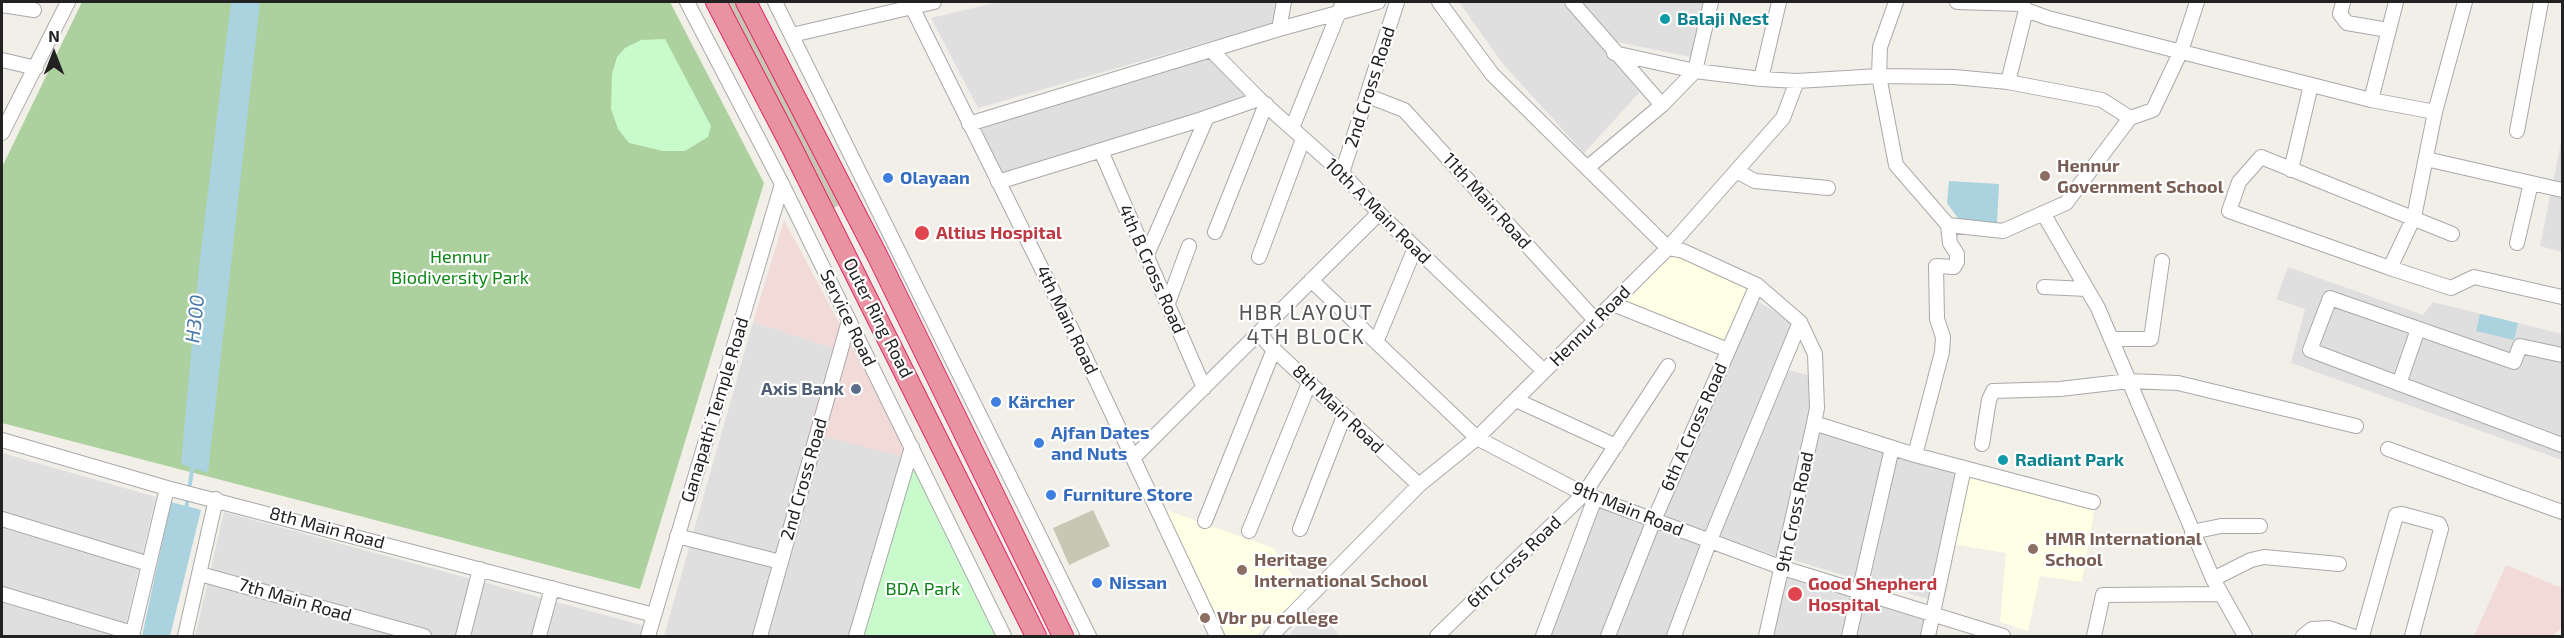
<!DOCTYPE html>
<meta charset="utf-8">
<style>
body{margin:0}
#map{position:relative;width:2564px;height:638px;overflow:hidden;background:#f2efe9;font-family:"Exo 2",sans-serif}
canvas{display:block}
.frame{position:absolute;inset:0;border:3px solid #222;pointer-events:none}
.north{position:absolute;left:24px;top:24px;width:60px;height:60px;-webkit-text-stroke:4px #fff;paint-order:stroke;rotate:0deg;font-size:16px;font-weight:700;line-height:24px;text-align:center;color:#222}
.north::after{content:'';display:block;margin:auto;width:21px;height:27px;background:#222;clip-path:polygon(50% 0,100% 100%,50% 72%,0 100%)}
</style>
<div id="map">
<canvas width="2564" height="638"></canvas>
<div class="frame"></div>
<div class="north">N</div>
</div>
<script>
const ctx = document.querySelector('canvas').getContext('2d');
ctx.lineJoin = 'round';
function paint(path, color) { ctx.fillStyle = color; ctx.fill(path, 'evenodd'); }
const toPath = rows => new Path2D(rows.map(r => 'M' + r).join(''));
function stroke(path, color, width, dash) { ctx.strokeStyle = color; ctx.lineWidth = width; ctx.lineCap = dash ? 'butt' : 'round'; ctx.setLineDash(dash || []); ctx.stroke(path); }
function write(font, color, halo, rows, align = 'center') {
  ctx.font = font + ' "Exo 2",sans-serif'; ctx.lineWidth = 4.5; ctx.setLineDash([]); ctx.textBaseline = 'middle'; ctx.strokeStyle = halo; ctx.fillStyle = color; for (const [text, x, y, turn = 0] of rows) {
    ctx.save(); ctx.translate(x, y); ctx.rotate((+turn || 0) * Math.PI / 180); ctx.textAlign = isNaN(turn) ? turn : align; if (halo) ctx.strokeText(text, 0, 0); ctx.fillText(text, 0, 0); ctx.restore();
  }
}
paint(toPath([
 [998,2,1279,2,1274,23,978,108,931,18],
 [1459,2,1562,2,1640,92,1584,153,1503,64],
 [1578,2,1704,2,1691,57,1612,41],
 [1212,54,1251,96,1003,176,979,123],
 [2562,138,2562,252,2540,246],
 [2288,267,2423,315,2433,302,2562,334,2562,460,2291,363,2305,309,2276,299],
 [1754,299,1796,324,1709,534,1661,516],
 [753,322,833,348,903,457,852,636,664,636],
 [1784,369,1812,376,1815,406,1777,556,1716,536],
 [1817,431,1886,449,1856,579,1790,559],
 [2,453,156,497,123,636,2,636],
 [1898,454,1956,469,1929,599,1870,582],
 [1595,504,1648,523,1604,636,1547,636],
 [224,512,645,626,642,636,195,636],
 [1655,523,1706,542,1670,636,1611,636],
 [1787,572,1854,594,1845,636,1773,636],
 [1860,597,1931,617,1926,636,1852,636]
]), '#e0dfdf');
paint(toPath([
 [784,220,905,446,903,457,808,432,833,348,753,322],
 [2506,565,2562,588,2562,628,2552,636,2474,636]
]), '#f2dad9');
paint(toPath([
 [1671,254,1748,285,1725,345,1624,305],
 [1965,475,2095,505,2082,582,2040,576,2028,631,2000,622,2006,553,1951,544],
 [1166,510,1273,548,1305,593,1255,636,1226,636]
]), '#ffffe5');
paint(toPath([
 [720,2,737,2,839,205,828,211],
 [1093,510,1110,546,1069,565,1053,528]
]), '#c7c7b4');
paint(toPath([
 [82,2,670,2,764,183,640,589,2,423,2,167]
]), '#add19e');
paint(toPath([
 [665,39,711,126,708,137,685,151,663,151,629,143,618,129,611,109,612,74,617,57,625,48,641,40],
 [912,462,998,636,862,636]
]), '#c8facc');
paint(toPath([
 [1313,609,1341,636,1293,636,1290,633]
]), '#e2e2e2');
paint(toPath([
 [231,2,260,2,208,473,181,464,199,267],
 [1949,181,1999,184,1997,223,1960,221,1947,203],
 [2480,314,2518,323,2514,340,2476,331],
 [171,502,201,510,170,636,142,636]
]), '#aad3df');
stroke(toPath([
 [186,510,193,464]
]), '#aad3df', 4);
const minor = toPath([
 [687,2,782,184,1004,636],
 [775,2,1089,636],
 [1439,2,1492,74,1668,248],
 [1572,2,1662,105],
 [1896,2,1880,47,1879,76,1954,77,2008,82,2102,100,2130,118],
 [1957,2,2021,4,2026,10,2048,18,2371,100,2435,112],
 [2343,2,2340,14,2347,23,2388,30],
 [2465,2,2435,112,2414,217,2390,268,2451,288,2474,277,2562,297],
 [2,5,34,10],
 [912,7,1082,350,1217,636],
 [1279,29,1284,2],
 [792,35,934,2],
 [1212,51,1259,99,1342,173,1379,213,1544,371],
 [1614,53,1695,71,1711,2],
 [2,60,36,68],
 [1761,79,1779,2],
 [2008,82,2026,10],
 [1368,96,1404,110,1596,321],
 [2371,100,2396,2],
 [969,124,1279,29,1378,2],
 [1292,128,1343,2],
 [2517,131,2541,2],
 [2,133,68,2],
 [1101,151,1204,388],
 [2426,159,2562,190],
 [1587,168,1662,105,1695,71,1761,79,1797,81,1879,76,1896,165,1948,225,2003,231,2066,203,2130,118,2153,110,2181,51,2197,2],
 [2291,170,2311,85],
 [1736,171,1755,181,1828,188],
 [1342,173,1397,2],
 [998,182,1196,121,1259,99],
 [2043,213,2098,308,2213,579,2245,636],
 [1215,232,1266,104],
 [2517,243,2531,183],
 [1668,248,1683,251,1757,285,1800,322,1815,354,1817,408,1814,423,1915,455,2093,502],
 [1146,257,1207,117],
 [1259,257,1303,139],
 [2390,268,2229,211,2239,182,2261,157,2452,234],
 [1311,280,1477,438,1584,494,1783,568,2003,636],
 [2044,287,2087,289],
 [1168,303,1189,246],
 [1613,304,1728,350],
 [1259,332,1268,344,1419,485],
 [2111,339,2151,339,2162,261],
 [1377,340,1415,248],
 [2562,355,2520,346,2514,362,2330,298,2310,350,2562,445],
 [2399,384,2418,329],
 [1516,400,1616,446],
 [2,440,167,488,654,615],
 [1982,444,1989,400,1993,391,2060,389,2129,381,2178,383,2356,426],
 [2388,449,2562,512],
 [1915,455,1942,352,1943,337,1937,319,1936,266,1954,267,1957,262,1957,254,1950,243,1948,225],
 [1133,458,1379,213],
 [2,519,149,564],
 [1205,521,1274,349],
 [1300,529,1344,416],
 [1249,531,1310,381],
 [2192,532,2221,526,2260,526],
 [677,536,781,562],
 [200,574,424,636],
 [2213,579,2251,560,2264,557,2339,564],
 [2,594,132,633],
 [132,636,167,488],
 [185,636,216,499],
 [463,636,480,569],
 [539,636,552,588],
 [648,636,782,184],
 [760,636,849,321],
 [856,636,912,447],
 [1271,636,1419,485,1477,438,1668,248,1783,118,1797,81],
 [1437,636,1584,494,1668,366],
 [1543,636,1595,498],
 [1608,636,1654,520,1757,285],
 [1674,636,1710,540,1800,322],
 [1766,636,1814,423],
 [1849,636,1892,448],
 [1928,636,1964,468],
 [2094,636,2103,595,2221,594],
 [2303,636,2312,629,2329,628,2352,636],
 [2362,636,2395,519,2396,515,2402,514,2439,524,2441,529,2412,636]
]);
const highway = toPath([
 [716,2,792,148,1036,636],
 [746,2,877,255,1063,636]
]);
stroke(minor, '#a9a9a9', 16);
stroke(highway, '#dc2a67', 22);
stroke(minor, '#fff', 14);
stroke(highway, '#e892a2', 20);
for (const [x, y, r, color] of [
 [1665,19,6,"#0f9aa8"],
 [2045,176,6,"#8d6e63"],
 [888,178,6,"#3f7fe0"],
 [922,233,8,"#e0444e"],
 [856,389,6,"#5c6f8a"],
 [996,402,6,"#3f7fe0"],
 [1039,443,6,"#3f7fe0"],
 [2003,460,6,"#0f9aa8"],
 [1051,495,6,"#3f7fe0"],
 [2033,549,6,"#8d6e63"],
 [1242,570,6,"#8d6e63"],
 [1097,583,6,"#3f7fe0"],
 [1795,594,8,"#e0444e"],
 [1205,618,6,"#8d6e63"]
]) { const dot = new Path2D(); dot.arc(x, y, r, 0, 2 * Math.PI); ctx.fillStyle = color; ctx.fill(dot); stroke(dot, '#fff', 2); }
write('bold 18px', '#0d838f', '#fff', [
 ["Balaji Nest",1677,19],
 ["Radiant Park",2015,460]
], 'left');
write('18px', '#222', '#fff', [
 ["2nd Cross Road",1370,87,-72],
 ["11th Main Road",1487,201,48],
 ["10th A Main Road",1378,211,45],
 ["4th B Cross Road",1152,269,66],
 ["Service Road",848,318,64],
 ["Outer Ring Road",878,318,63],
 ["4th Main Road",1067,320,64],
 ["Hennur Road",1590,326,-45],
 ["8th Main Road",1338,409,44],
 ["Ganapathi Temple Road",715,410,-73],
 ["6th A Cross Road",1694,427,-66],
 ["2nd Cross Road",804,479,-74],
 ["9th Main Road",1628,509,22],
 ["9th Cross Road",1795,512,-78],
 ["8th Main Road",327,528,15],
 ["6th Cross Road",1514,562,-44],
 ["7th Main Road",295,600,16]
]);
write('bold 18px', '#785e54', '#fff', [
 ["Hennur",2057,166],
 ["Government School",2057,187],
 ["HMR International",2045,539],
 ["School",2045,560],
 ["Heritage",1254,560],
 ["International School",1254,581],
 ["Vbr pu college",1217,618]
], 'left');
write('bold 18px', '#366cbe', '#fff', [
 ["Olayaan",900,178],
 ["Kärcher",1008,402],
 ["Ajfan Dates",1051,433],
 ["and Nuts",1051,454],
 ["Furniture Store",1063,495],
 ["Nissan",1109,583]
], 'left');
write('bold 18px', '#be3a42', '#fff', [
 ["Altius Hospital",936,233],
 ["Good Shepherd",1808,584],
 ["Hospital",1808,605]
], 'left');
write('18px', '#0c8416', '#fff', [
 ["Hennur",460,257],
 ["Biodiversity Park",460,278],
 ["BDA Park",923,589]
]);
write('bold 18px', '#4e5e75', '#fff', [
 ["Axis Bank",844,389]
], 'right');
write('italic 20px', '#4a7aab', '#fff', [
 ["H300",195,319,-84]
]);
ctx.letterSpacing = '1.5px';
write('21px', '#555', '#fff', [
 ["HBR LAYOUT",1306,313],
 ["4TH BLOCK",1306,337]
]);
ctx.letterSpacing = '0px';
</script>
